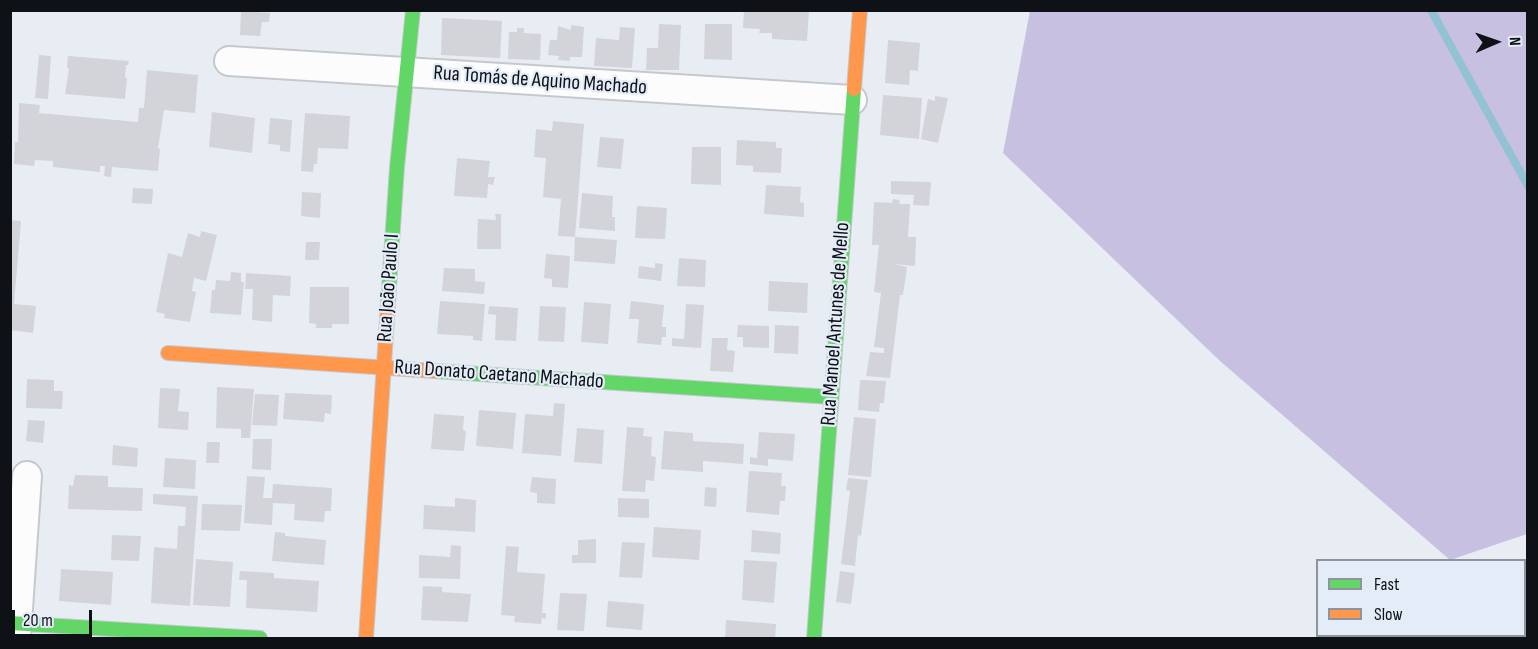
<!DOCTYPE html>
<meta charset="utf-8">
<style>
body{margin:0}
#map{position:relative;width:1538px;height:649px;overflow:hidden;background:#e8edf4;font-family:"Sofia Sans Condensed",sans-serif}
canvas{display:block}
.frame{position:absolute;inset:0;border:12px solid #0e1115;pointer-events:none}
.legend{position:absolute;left:1316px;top:559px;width:210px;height:78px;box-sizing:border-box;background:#e4ecf8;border:2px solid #8e949d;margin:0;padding:8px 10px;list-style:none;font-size:18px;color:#0e1115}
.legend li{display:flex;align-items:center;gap:12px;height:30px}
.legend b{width:30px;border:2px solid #8e949d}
.north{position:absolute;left:1466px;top:12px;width:60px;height:60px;-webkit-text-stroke:4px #e4ecf8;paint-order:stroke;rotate:88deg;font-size:16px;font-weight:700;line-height:24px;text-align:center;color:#0e1115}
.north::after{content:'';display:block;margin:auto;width:21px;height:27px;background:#0e1115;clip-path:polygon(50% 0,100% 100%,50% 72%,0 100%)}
.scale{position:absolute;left:12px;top:610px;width:80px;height:27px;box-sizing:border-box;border:3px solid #0e1115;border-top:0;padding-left:8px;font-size:18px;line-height:21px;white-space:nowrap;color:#0e1115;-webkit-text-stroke:4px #e4ecf8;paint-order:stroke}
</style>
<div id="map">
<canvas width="1538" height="649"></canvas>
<div class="frame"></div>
<ul class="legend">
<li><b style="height:8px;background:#63d668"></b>Fast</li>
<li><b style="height:8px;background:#ff974d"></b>Slow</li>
</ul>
<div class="north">N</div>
<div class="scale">20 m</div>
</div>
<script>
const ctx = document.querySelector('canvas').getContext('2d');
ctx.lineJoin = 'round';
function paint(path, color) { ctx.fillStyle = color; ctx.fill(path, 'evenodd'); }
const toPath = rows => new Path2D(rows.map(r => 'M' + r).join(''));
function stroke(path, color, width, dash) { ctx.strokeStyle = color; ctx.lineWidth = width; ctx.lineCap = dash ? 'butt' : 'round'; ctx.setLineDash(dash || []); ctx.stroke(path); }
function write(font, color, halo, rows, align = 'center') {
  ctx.font = font + ' "Sofia Sans Condensed",sans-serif'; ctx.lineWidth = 4.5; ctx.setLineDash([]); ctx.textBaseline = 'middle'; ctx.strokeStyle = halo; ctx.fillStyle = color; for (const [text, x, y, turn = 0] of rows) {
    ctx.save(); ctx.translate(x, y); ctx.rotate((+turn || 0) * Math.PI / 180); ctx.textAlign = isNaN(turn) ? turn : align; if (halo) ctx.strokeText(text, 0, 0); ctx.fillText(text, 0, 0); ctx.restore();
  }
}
paint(toPath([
 [1030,11,1527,11,1527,534,1450,560,1220,361,1003,153]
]), '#c8c0e0');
stroke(toPath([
 [1431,10,1528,186]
]), '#93c2d5', 8);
paint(toPath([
 [744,10,809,10,807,41,772,39,772,33,759,33,760,29,743,28],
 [241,11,270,13,269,22,262,22,260,36,240,35],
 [442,18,502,21,500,58,441,55],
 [659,24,681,25,679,70,646,70,647,48,658,48],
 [705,24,732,24,732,60,704,59],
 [571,25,584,27,582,57,570,57,570,61,558,60,559,56,548,55,550,40,557,40,558,26,571,30],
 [620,27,635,28,632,68,594,66,596,38,619,40],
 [517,28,524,28,524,33,541,34,540,60,508,59,509,32,517,32],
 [888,40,920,43,918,71,910,70,909,85,885,83],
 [39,55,51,56,48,99,35,98],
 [68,56,129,61,128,65,126,65,125,78,127,78,125,99,65,94,69,69,67,68],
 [147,70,198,75,195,113,164,110,158,148,160,149,158,171,112,167,111,177,104,176,105,166,100,166,100,172,53,167,53,161,35,160,34,166,14,164,15,142,18,142,19,103,40,105,39,113,138,122,139,108,144,108],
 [883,95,922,98,919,139,880,135],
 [935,96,948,98,938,143,921,139,928,99,935,101],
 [212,112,255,118,252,153,209,147],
 [305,113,350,116,348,149,318,148,317,164,314,164,313,172,301,171],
 [270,118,292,120,290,152,280,151,280,145,268,144],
 [553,121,584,124,575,237,558,236,561,199,543,197,546,158,534,157,536,129,552,131],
 [600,137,624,139,621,169,597,167],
 [737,140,776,142,776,148,782,148,781,173,753,172,753,166,736,165],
 [692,147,721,147,721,185,691,184],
 [457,158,490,161,488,177,495,177,493,185,488,184,487,198,454,196],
 [891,181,931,182,929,206,913,205,914,195,891,194],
 [766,185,801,187,800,202,804,203,804,217,764,214],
 [133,188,153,189,152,204,132,203],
 [302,192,321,193,320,218,301,216],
 [582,193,613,196,612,217,615,217,615,231,579,228],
 [893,199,900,200,899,204,910,204,908,237,916,237,915,266,893,264,907,267,903,295,900,295,890,378,866,376,870,352,884,353,884,348,874,347,881,293,874,292,879,245,872,245,874,202,892,203],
 [637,206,667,208,665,239,635,238],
 [495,214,501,214,501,249,477,249,478,219,496,220],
 [10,220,21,221,14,304,36,306,33,333,10,330],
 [201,231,217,235,206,281,194,278,192,291,196,292,190,322,164,318,165,314,156,312,168,253,182,257,188,233,200,237],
 [575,237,617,240,615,264,574,261],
 [306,242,320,242,319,260,305,260],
 [546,254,570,256,568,288,552,287,552,279,544,278],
 [679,258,706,260,705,287,677,286],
 [655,263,663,264,661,281,638,278,639,266,655,268],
 [444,268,475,269,475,281,485,282,484,294,442,291],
 [231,272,241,273,241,282,244,282,241,315,210,313,212,290,215,290,216,280,230,281],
 [246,273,291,276,290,296,273,295,272,322,252,320,253,289,245,289],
 [769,281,808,283,807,313,768,311],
 [310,287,349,287,349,324,332,324,332,328,316,328,316,324,309,323],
 [440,301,485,304,482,341,473,340,473,336,437,334],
 [631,301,664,305,662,327,666,327,666,337,662,337,661,345,637,343,639,319,629,319],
 [584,302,611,304,608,344,581,342],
 [686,304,704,305,701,348,672,346,672,338,684,339],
 [489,306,518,308,516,341,495,340,496,315,488,314],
 [540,306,566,307,564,342,538,341],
 [738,325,769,326,769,348,743,347,743,337,737,337],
 [775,325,799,326,798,354,774,353],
 [712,338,728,338,727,350,735,351,733,372,710,371],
 [27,379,54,380,54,391,63,391,62,409,26,408],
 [860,380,886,381,884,403,880,403,879,412,858,410],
 [217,387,254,389,250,438,241,438,241,429,216,428],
 [160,388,180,389,178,411,189,412,188,430,158,428],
 [285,393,332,395,331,414,325,413,324,422,283,419],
 [255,394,279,395,277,426,252,425],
 [554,403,565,404,561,456,522,453,525,414,553,416],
 [479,410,516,413,513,449,476,446],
 [434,414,464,416,463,430,466,431,464,451,431,449],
 [854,417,876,419,871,477,848,475],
 [28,420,45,421,43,443,26,441],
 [627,427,644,428,643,436,652,437,651,456,656,457,654,481,646,480,645,492,622,491],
 [577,428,604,430,602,464,574,462],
 [664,431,693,433,693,441,744,444,743,464,703,461,703,472,661,469],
 [759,432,795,434,793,461,768,459,768,466,750,464,750,457,757,458],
 [253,439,272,439,271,470,252,469],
 [207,442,220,442,219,463,206,463],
 [113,445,138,448,137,467,112,465],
 [165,458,196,460,195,489,163,487],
 [749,471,782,473,781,486,786,486,785,501,780,501,779,515,746,512],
 [75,475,108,476,108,487,143,488,142,511,68,509,69,485,73,486],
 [247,476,265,477,263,498,272,498,273,484,332,488,331,511,325,511,324,522,294,520,295,504,273,503,272,525,244,523],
 [532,477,556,479,555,504,537,503,537,493,530,492],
 [848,478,868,480,861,536,858,535,855,566,841,564,850,491,846,490],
 [705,487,717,488,716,507,704,506],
 [153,494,198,496,190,606,151,603,154,547,177,549,178,526,185,526,186,507,153,504],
 [455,498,476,500,475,532,423,529,424,505,455,507],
 [618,498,649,499,649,518,618,517],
 [202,504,242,505,240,531,201,530],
 [654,527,701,530,699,560,652,557],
 [752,530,781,533,780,554,751,552],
 [275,532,285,533,285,536,326,540,324,565,272,561],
 [112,535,141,536,139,561,111,560],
 [596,539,596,563,572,563,572,555,578,555,578,540],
 [622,542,645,543,642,578,619,577],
 [451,545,461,546,460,579,419,578,419,555,450,557],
 [506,546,519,547,517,572,545,574,542,613,546,613,546,619,542,618,541,624,514,622,515,616,501,615],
 [196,559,233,562,230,607,193,605],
 [744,560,777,562,774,603,742,600],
 [61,569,113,572,111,605,59,601],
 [240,571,274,573,274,578,319,581,317,612,246,608,247,580,239,580],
 [840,571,855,573,851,604,836,602],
 [423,586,442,587,442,592,471,594,468,622,421,620],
 [560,593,587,594,584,631,557,630],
 [608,601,644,604,642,630,606,627],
 [726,620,776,624,775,638,725,638]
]), '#d2d4da');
const street = toPath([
 [229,61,852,100],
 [16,638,27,476]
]);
const fast = toPath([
 [388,303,397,167,413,10],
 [434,371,831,397],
 [10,623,260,638],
 [814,638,854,89]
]);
const slow = toPath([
 [854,89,860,10],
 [168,353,434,371],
 [366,638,388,303]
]);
stroke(street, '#c5c9ce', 32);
stroke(fast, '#c5c9ce', 16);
stroke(slow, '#c5c9ce', 16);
stroke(street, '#fcfcfd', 28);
stroke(fast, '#63d668', 14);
stroke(slow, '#ff974d', 14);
write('21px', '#0e1115', '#e4ecf8', [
 ["Rua Tomás de Aquino Machado",540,81,4],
 ["Rua João Paulo I",389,288,-86],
 ["Rua Manoel Antunes de Mello",836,324,-86],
 ["Rua Donato Caetano Machado",499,375,4]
]);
</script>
